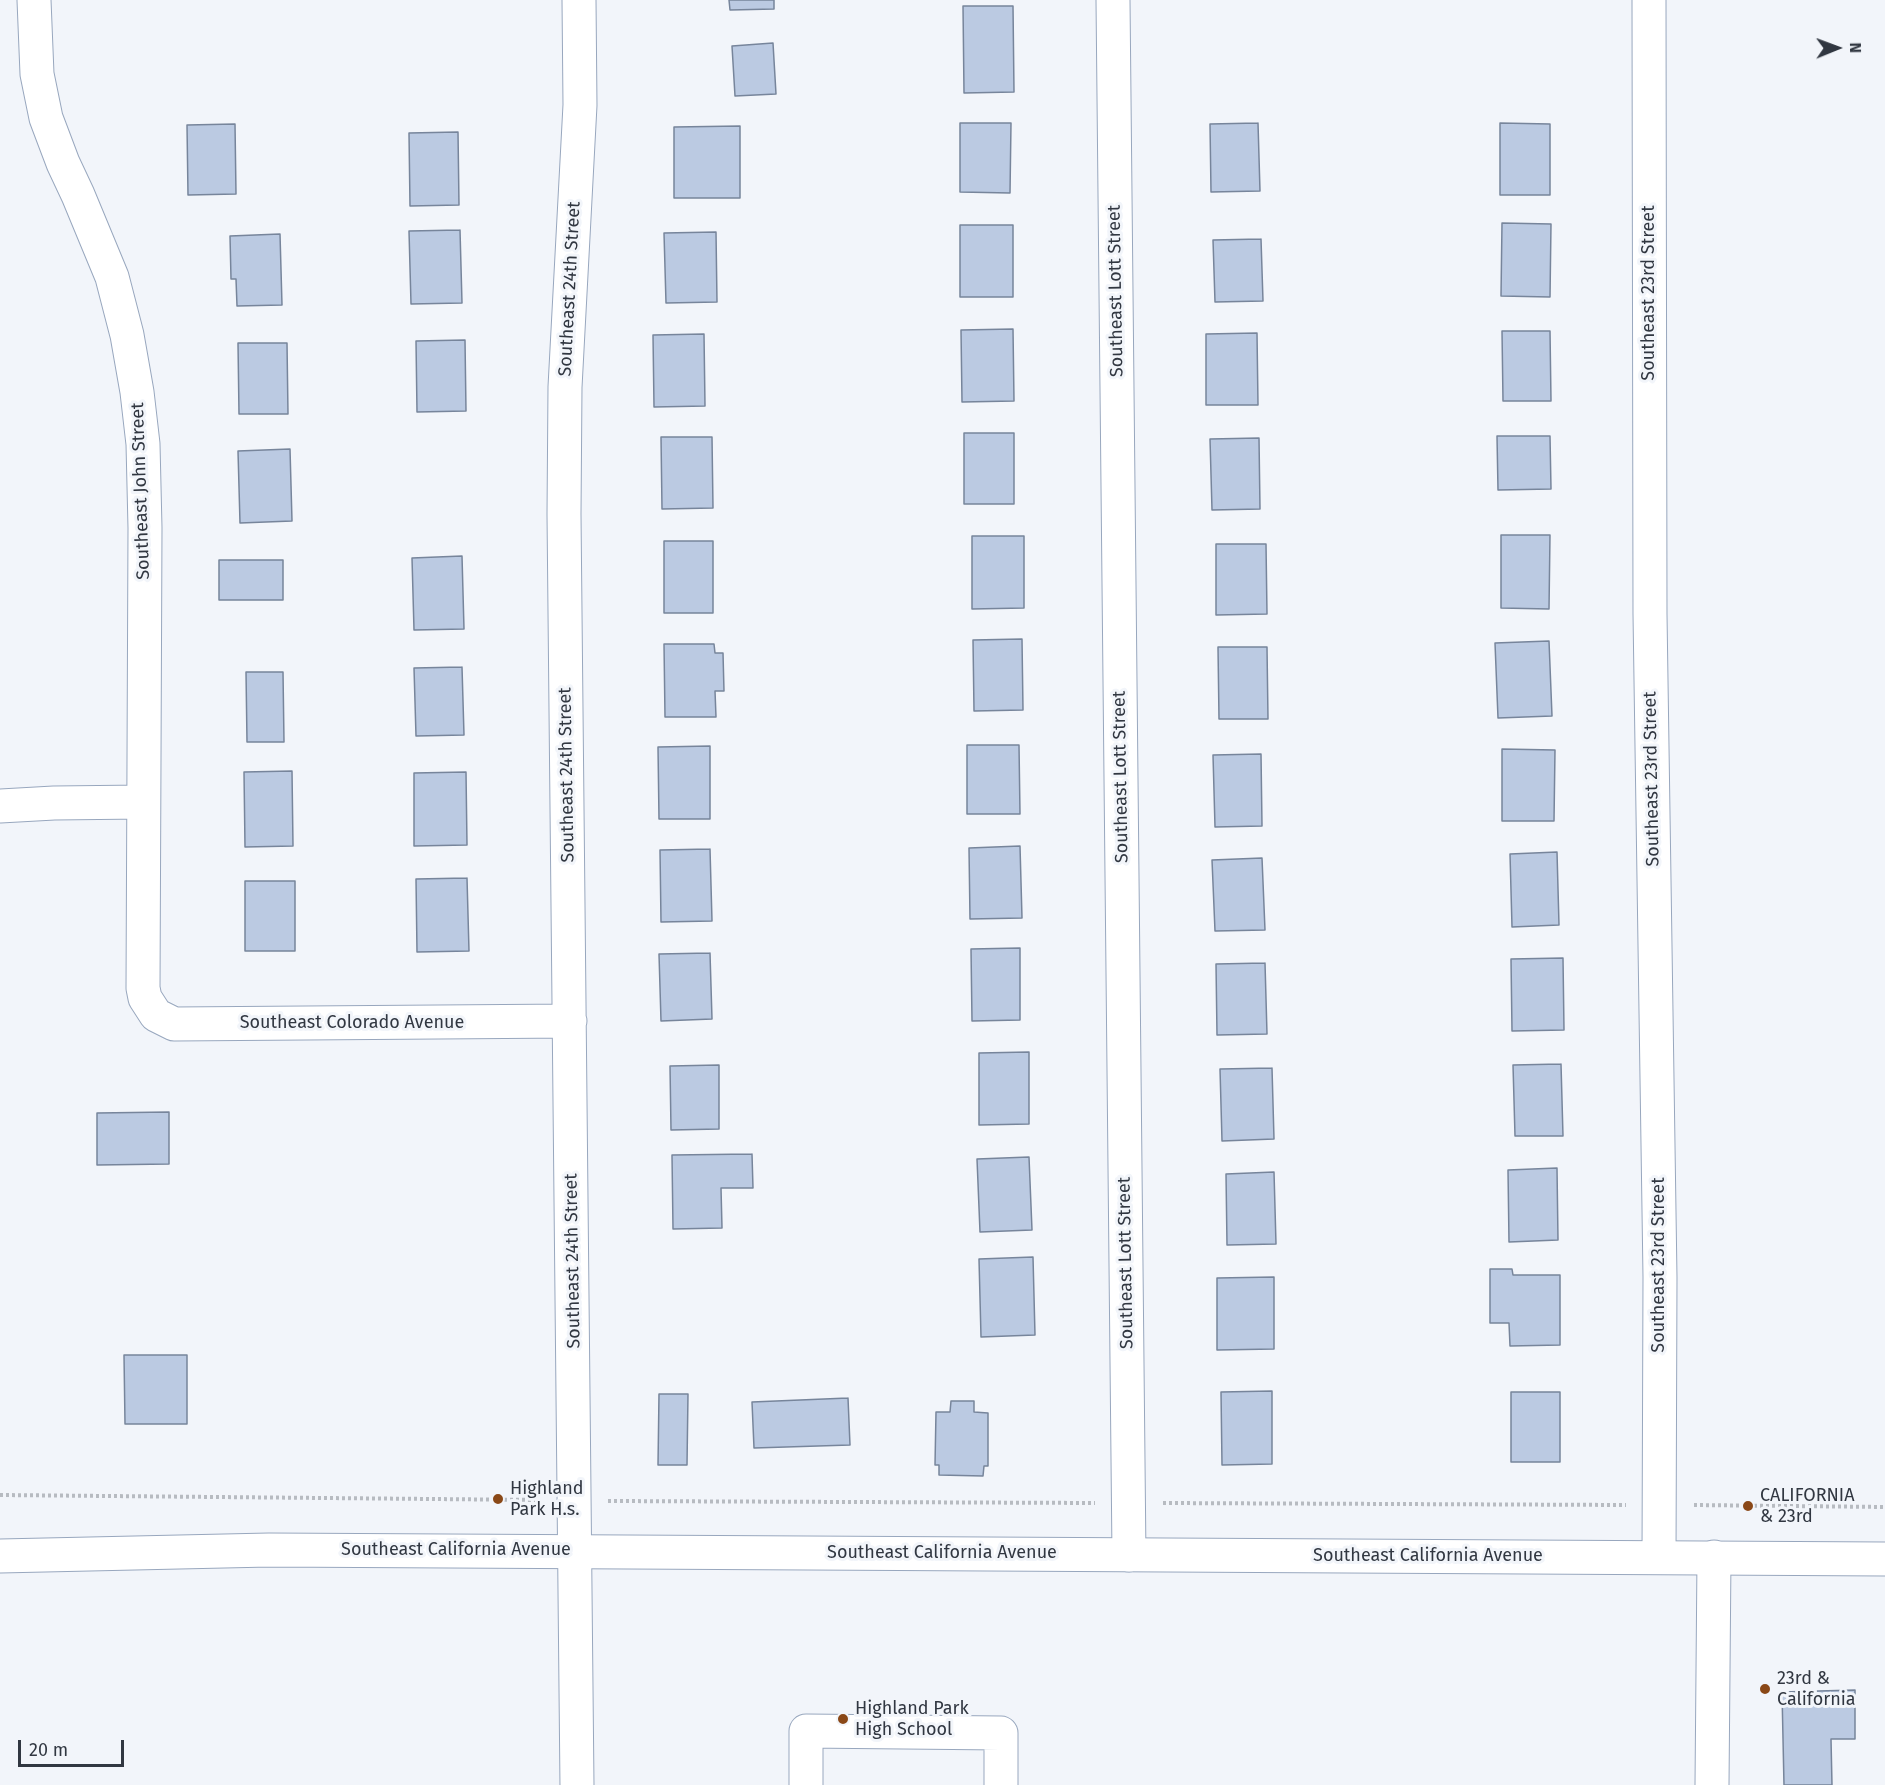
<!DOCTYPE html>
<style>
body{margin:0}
#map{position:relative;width:1885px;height:1785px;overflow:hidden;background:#f2f5fa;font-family:"Fira Sans",sans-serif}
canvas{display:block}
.north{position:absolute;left:1807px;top:18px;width:60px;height:60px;-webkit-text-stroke:4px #f2f5fa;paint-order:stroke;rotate:89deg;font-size:16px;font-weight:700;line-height:24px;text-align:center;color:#313741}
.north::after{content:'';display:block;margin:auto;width:21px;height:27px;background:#313741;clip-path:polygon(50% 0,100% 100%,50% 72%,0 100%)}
.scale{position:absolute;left:18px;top:1740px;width:106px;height:27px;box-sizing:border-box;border:3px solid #313741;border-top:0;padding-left:8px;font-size:18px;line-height:21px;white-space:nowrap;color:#313741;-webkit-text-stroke:4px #f2f5fa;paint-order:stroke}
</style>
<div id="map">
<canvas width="1885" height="1785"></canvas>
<div class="north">N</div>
<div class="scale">20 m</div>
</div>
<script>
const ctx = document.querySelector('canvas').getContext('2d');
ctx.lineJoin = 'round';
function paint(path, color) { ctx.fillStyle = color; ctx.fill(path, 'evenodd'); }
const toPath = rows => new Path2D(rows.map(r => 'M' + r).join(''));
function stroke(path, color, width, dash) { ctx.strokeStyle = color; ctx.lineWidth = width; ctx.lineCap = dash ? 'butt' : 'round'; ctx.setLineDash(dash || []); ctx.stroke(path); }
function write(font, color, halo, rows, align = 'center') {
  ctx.font = font + ' "Fira Sans",sans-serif'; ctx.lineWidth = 6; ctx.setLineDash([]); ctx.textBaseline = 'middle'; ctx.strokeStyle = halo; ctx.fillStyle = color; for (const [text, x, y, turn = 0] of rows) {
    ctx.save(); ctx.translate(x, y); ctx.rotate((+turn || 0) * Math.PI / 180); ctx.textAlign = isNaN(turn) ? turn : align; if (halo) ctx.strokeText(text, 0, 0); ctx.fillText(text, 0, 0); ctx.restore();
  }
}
const building = toPath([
 [729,0,774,0,774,9,730,10,729,0],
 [963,6,1013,6,1014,92,964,93,963,6],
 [773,43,776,94,735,96,732,46,773,43],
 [960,123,1011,123,1010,193,960,192,960,123],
 [1258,123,1260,191,1211,192,1210,124,1258,123],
 [1500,123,1550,124,1550,195,1500,195,1500,123],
 [235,124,236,194,188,195,187,125,235,124],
 [740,126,740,198,674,198,674,127,740,126],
 [458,132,459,205,410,206,409,133,458,132],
 [1502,223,1551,224,1550,297,1501,296,1502,223],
 [960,225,1013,225,1013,297,960,297,960,225],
 [460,230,462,303,411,304,409,231,460,230],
 [716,232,717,302,666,303,664,233,716,232],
 [280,234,282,305,237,306,236,279,231,279,230,236,280,234],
 [1261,239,1263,301,1215,302,1213,240,1261,239],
 [1013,329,1014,401,962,402,961,330,1013,329],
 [1502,331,1550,331,1551,401,1503,401,1502,331],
 [1257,333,1258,405,1206,405,1206,334,1257,333],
 [704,334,705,406,654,407,653,335,704,334],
 [465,340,466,411,417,412,416,341,465,340],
 [238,343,287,343,288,414,239,414,238,343],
 [964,433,1014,433,1014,504,964,504,964,433],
 [1497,436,1550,436,1551,489,1498,490,1497,436],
 [661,437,712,437,713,508,662,509,661,437],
 [1259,438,1260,509,1212,510,1210,439,1259,438],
 [290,449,292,521,240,523,238,451,290,449],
 [1501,535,1550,535,1549,609,1501,608,1501,535],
 [972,536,1024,536,1024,608,972,609,972,536],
 [664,541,713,541,713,613,664,613,664,541],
 [1216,544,1266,544,1267,614,1216,615,1216,544],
 [462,556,464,629,414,630,412,558,462,556],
 [219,560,283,560,283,600,219,600,219,560],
 [1022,639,1023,710,974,711,973,640,1022,639],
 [1549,641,1552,716,1498,718,1495,643,1549,641],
 [664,644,714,644,715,653,723,653,724,691,715,691,716,717,665,717,664,644],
 [1218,647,1267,647,1268,719,1219,719,1218,647],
 [462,667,464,735,416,736,414,668,462,667],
 [246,672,283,672,284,742,247,742,246,672],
 [967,745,1019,745,1020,814,967,814,967,745],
 [710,746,710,819,659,819,658,747,710,746],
 [1502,749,1555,750,1554,821,1502,821,1502,749],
 [1261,754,1262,826,1215,827,1213,755,1261,754],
 [292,771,293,846,245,847,244,772,292,771],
 [466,772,467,845,414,846,414,773,466,772],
 [1020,846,1022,918,970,919,969,848,1020,846],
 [710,849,712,921,661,922,660,850,710,849],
 [1557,852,1559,925,1512,927,1510,854,1557,852],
 [1262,858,1265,930,1215,931,1212,860,1262,858],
 [467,878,469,951,417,952,416,879,467,878],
 [245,881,295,881,295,951,245,951,245,881],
 [1020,948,1020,1020,972,1021,971,949,1020,948],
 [710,953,712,1019,661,1021,659,954,710,953],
 [1563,958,1564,1030,1512,1031,1511,959,1563,958],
 [1265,963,1267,1034,1217,1035,1216,964,1265,963],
 [1029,1052,1029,1124,979,1125,979,1053,1029,1052],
 [1561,1064,1563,1136,1515,1136,1513,1065,1561,1064],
 [719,1065,719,1129,671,1130,670,1066,719,1065],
 [1272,1068,1274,1139,1222,1141,1220,1069,1272,1068],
 [169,1112,169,1164,97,1165,97,1113,169,1112],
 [752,1154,753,1188,721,1188,722,1228,673,1229,672,1155,752,1154],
 [1029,1157,1032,1230,980,1232,977,1159,1029,1157],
 [1557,1168,1558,1240,1509,1242,1508,1170,1557,1168],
 [1274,1172,1276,1244,1227,1245,1226,1174,1274,1172],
 [1033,1257,1035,1335,981,1337,979,1259,1033,1257],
 [1490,1269,1512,1269,1513,1275,1560,1275,1560,1345,1510,1346,1509,1323,1490,1323,1490,1269],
 [1274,1277,1274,1349,1217,1350,1217,1278,1274,1277],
 [124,1355,187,1355,187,1424,125,1424,124,1355],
 [1272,1391,1272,1464,1222,1465,1221,1392,1272,1391],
 [1511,1392,1560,1392,1560,1462,1511,1462,1511,1392],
 [659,1394,688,1394,687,1465,658,1465,659,1394],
 [848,1398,850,1445,754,1448,752,1402,848,1398],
 [951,1401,974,1401,974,1412,988,1413,988,1466,984,1466,983,1476,939,1475,939,1465,935,1465,936,1412,950,1412,951,1401],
 [1855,1690,1855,1739,1831,1739,1832,1785,1784,1785,1782,1692,1855,1690]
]);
paint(building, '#bbcae2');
stroke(building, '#77859b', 1.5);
const minor = toPath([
 [34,0,37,74,46,118,63,163,78,195,112,277,127,335,137,392,143,444,145,528,143,988,145,998,156,1015,174,1024,570,1021],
 [1113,0,1129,1555],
 [1649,0,1650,614,1660,1277,1659,1557],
 [0,806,54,803,143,802],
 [577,1785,564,514,565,387,580,105,579,0],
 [806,1785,806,1731,1001,1733,1001,1785],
 [1712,1785,1714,1557]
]);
const major = toPath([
 [0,1556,269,1550,1885,1559]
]);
stroke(minor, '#98a7be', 35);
stroke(major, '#98a7be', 35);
stroke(toPath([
 [0,1495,540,1500],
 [608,1501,1095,1503],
 [1163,1503,1626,1505],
 [1694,1505,1885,1507]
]), '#b7bbc1', 4, [3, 3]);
stroke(minor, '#fff', 33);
stroke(major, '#fff', 33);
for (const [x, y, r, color] of [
 [498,1499,6,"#8a4817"],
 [1748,1506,6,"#8a4817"],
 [1765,1689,6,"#8a4817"],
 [843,1719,6,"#8a4817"]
]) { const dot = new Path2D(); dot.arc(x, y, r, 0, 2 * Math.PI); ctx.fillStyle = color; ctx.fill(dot); stroke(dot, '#f2f5fa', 2); }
write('18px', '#313741', '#f2f5fa', [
 ["Southeast 24th Street",570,289,-87],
 ["Southeast Lott Street",1116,291,-91],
 ["Southeast 23rd Street",1649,293,-90],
 ["Southeast John Street",141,491,-92],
 ["Southeast 24th Street",567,775,-91],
 ["Southeast Lott Street",1121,777,-91],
 ["Southeast 23rd Street",1652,779,-91],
 ["Southeast Colorado Avenue",352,1023],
 ["Southeast 24th Street",573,1261,-91],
 ["Southeast Lott Street",1126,1263,-91],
 ["Southeast 23rd Street",1659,1265,-90],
 ["Southeast California Avenue",456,1550],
 ["Southeast California Avenue",942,1553],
 ["Southeast California Avenue",1428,1556]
]);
write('18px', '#313741', '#f2f5fa', [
 ["Highland",510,1489],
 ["Park H.s.",510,1510],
 ["CALIFORNIA",1760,1496],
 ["& 23rd",1760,1517],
 ["23rd &",1777,1679],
 ["California",1777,1700],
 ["Highland Park",855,1709],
 ["High School",855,1730]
], 'left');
</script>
